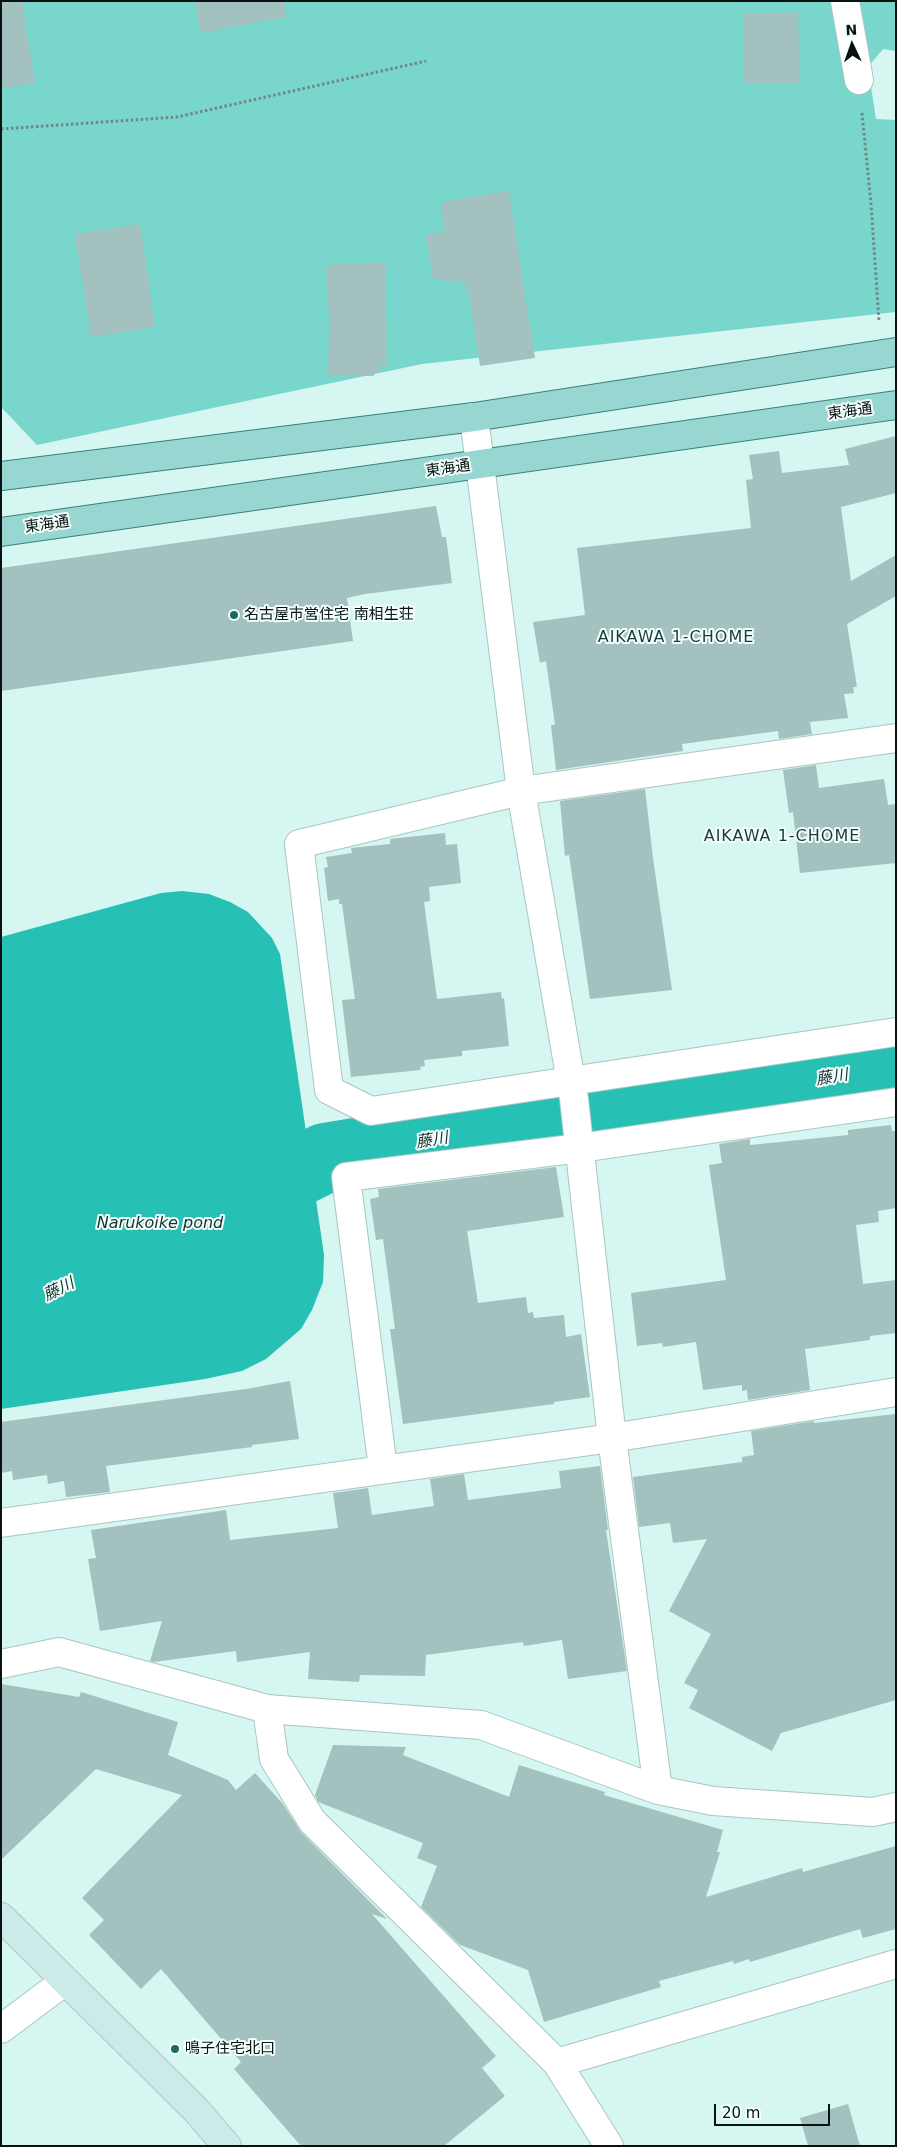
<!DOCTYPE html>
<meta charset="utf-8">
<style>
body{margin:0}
#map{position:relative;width:897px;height:2147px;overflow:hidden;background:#d6f6f2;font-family:"DejaVu Sans",sans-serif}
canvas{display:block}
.frame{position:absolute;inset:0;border:2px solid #071211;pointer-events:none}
.north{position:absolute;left:827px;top:20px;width:50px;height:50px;-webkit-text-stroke:4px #f2fffd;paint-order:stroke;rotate:357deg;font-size:14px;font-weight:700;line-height:20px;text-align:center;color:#071211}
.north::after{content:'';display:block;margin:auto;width:18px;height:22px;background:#071211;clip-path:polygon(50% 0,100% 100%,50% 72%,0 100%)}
.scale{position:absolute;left:714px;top:2104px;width:116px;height:22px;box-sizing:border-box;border:2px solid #071211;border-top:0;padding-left:6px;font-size:15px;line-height:18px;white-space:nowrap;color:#071211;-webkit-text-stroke:4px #f2fffd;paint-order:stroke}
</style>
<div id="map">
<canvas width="897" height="2147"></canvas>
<div class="frame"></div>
<div class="north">N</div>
<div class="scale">20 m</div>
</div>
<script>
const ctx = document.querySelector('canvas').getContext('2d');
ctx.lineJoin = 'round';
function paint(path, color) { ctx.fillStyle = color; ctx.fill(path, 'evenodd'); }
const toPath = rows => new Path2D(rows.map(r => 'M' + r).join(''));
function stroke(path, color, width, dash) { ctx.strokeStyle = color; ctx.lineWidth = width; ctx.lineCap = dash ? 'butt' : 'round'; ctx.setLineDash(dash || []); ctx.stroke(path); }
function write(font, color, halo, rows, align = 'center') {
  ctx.font = font + ' "DejaVu Sans","Noto Sans JP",sans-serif'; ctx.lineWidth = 4; ctx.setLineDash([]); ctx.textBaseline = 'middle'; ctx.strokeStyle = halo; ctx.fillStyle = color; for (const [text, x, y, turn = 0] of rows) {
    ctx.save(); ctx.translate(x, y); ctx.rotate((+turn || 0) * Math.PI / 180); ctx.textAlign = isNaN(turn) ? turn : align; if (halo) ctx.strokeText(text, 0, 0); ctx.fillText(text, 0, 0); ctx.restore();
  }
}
paint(toPath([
 [1,1,896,1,896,51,883,49,868,67,876,119,896,120,896,312,422,364,37,445,1,407]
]), '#79d6cd');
paint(toPath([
 [182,891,209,894,230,902,248,912,272,938,280,954,324,1255,323,1282,312,1310,301,1329,266,1359,242,1371,205,1379,1,1409,1,937,161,893]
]), '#27c0b5');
stroke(toPath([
 [224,1208,325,1158,608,1111,896,1068]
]), '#27c0b5', 70);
paint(toPath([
 [1,1,22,1,35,83,1,88],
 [195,1,284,1,286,17,200,33],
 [798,12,800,83,744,84,743,14],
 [509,191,535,358,480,366,469,291,467,292,465,283,433,278,426,235,445,232,441,202],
 [140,224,155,327,91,337,75,234],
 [385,262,387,365,379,365,379,373,374,372,374,376,328,375,330,307,328,307,326,265],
 [896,436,896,493,841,507,851,581,896,555,896,596,847,624,857,687,853,687,854,693,844,694,848,718,810,722,812,734,779,739,778,731,682,744,683,751,556,770,551,725,555,725,546,661,540,663,533,622,585,615,577,548,751,528,746,480,753,479,749,455,779,451,782,473,849,465,845,449],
 [436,506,442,537,446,537,452,583,365,594,347,598,353,641,1,691,1,568],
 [816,765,819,788,884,779,888,805,896,804,896,863,800,873,793,812,789,813,783,770],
 [645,789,653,858,672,990,590,999,569,855,565,856,560,801],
 [445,833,446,845,457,844,461,883,429,887,430,901,424,902,437,999,501,992,502,999,504,998,509,1046,462,1051,462,1056,424,1060,425,1066,420,1067,421,1070,351,1077,342,1000,355,999,342,904,339,904,339,899,328,901,324,868,328,867,326,857,352,853,351,848,390,844,390,839],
 [891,1125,892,1131,896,1131,896,1208,878,1211,879,1222,856,1225,863,1284,896,1280,896,1333,870,1336,870,1340,805,1349,810,1390,748,1400,747,1390,742,1391,742,1385,703,1390,696,1342,663,1347,662,1343,637,1346,631,1293,726,1280,709,1165,722,1163,719,1144,750,1139,750,1145,848,1135,848,1130],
 [556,1167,564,1217,467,1231,478,1303,526,1297,528,1313,533,1312,534,1318,564,1315,566,1337,581,1334,590,1397,554,1402,554,1404,403,1424,390,1329,395,1329,383,1239,376,1240,370,1199,379,1197,378,1189],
 [290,1381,299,1439,252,1445,252,1447,106,1466,110,1492,66,1497,64,1481,48,1484,47,1475,13,1480,12,1471,1,1473,1,1422,246,1389],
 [896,1414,896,1700,781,1733,772,1751,689,1708,698,1690,684,1683,711,1634,669,1611,707,1539,673,1543,670,1523,639,1527,633,1477,742,1462,742,1457,754,1455,751,1431,814,1421,814,1423],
 [600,1466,608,1530,606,1530,627,1671,568,1679,562,1640,524,1646,523,1642,426,1655,425,1676,360,1675,359,1682,308,1679,310,1652,237,1662,236,1651,154,1662,150,1661,162,1621,100,1631,88,1559,96,1558,91,1530,226,1510,230,1540,338,1528,333,1493,368,1488,372,1515,434,1506,430,1479,464,1474,468,1500,561,1488,559,1471],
 [1,1684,79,1697,81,1692,178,1722,168,1755,228,1780,236,1790,255,1773,283,1804,301,1832,387,1919,372,1914,496,2056,482,2068,505,2096,444,2146,301,2146,234,2069,241,2062,161,1969,141,1989,89,1935,104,1920,82,1898,182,1795,96,1769,1,1860],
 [333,1745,406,1747,403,1755,509,1797,519,1765,605,1792,604,1795,723,1830,717,1852,720,1852,706,1897,802,1868,803,1872,896,1846,896,1929,863,1938,860,1929,750,1962,749,1959,734,1964,733,1961,659,1981,661,1987,544,2022,528,1970,460,1945,421,1907,437,1866,417,1858,423,1843,318,1802,315,1795],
 [848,2104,860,2146,808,2146,800,2118]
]), '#a3c1be');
const street = toPath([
 [845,1,859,80],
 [474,417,521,791,574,1099,612,1438,658,1790],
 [896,738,521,791,299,844,329,1090,371,1111,896,1032],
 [383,1469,346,1177,580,1148,896,1102],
 [1,1523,612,1438,896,1392],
 [1,1664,59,1652,267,1709,481,1725,658,1790,713,1801,873,1812,896,1807],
 [267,1709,274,1759,312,1821,557,2063,609,2146],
 [1,2029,65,1981],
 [557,2063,896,1964]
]);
const secondary = toPath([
 [1,1917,196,2110,227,2146]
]);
const primary = toPath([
 [1,476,474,417,896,352],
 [1,532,896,405]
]);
stroke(street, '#a8c6c2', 30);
stroke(secondary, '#a8c6c2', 30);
stroke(primary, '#39807a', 30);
stroke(toPath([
 [862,113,871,204,879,321],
 [1,129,177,117,426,61]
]), '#718784', 3, [2.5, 2.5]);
stroke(street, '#fff', 28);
stroke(secondary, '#ccebe8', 28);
stroke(primary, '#98d6d1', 28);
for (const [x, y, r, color] of [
 [234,615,5,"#1e6963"],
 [175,2049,5,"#1e6963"]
]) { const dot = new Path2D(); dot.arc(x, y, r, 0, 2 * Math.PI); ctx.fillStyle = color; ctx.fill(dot); stroke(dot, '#f2fffd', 2); }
write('15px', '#071211', '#f2fffd', [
 ["東海通",850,412,-8],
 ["東海通",448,469,-8],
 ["東海通",47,525,-8]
]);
write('15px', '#071211', '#f2fffd', [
 ["名古屋市営住宅 南相生荘",244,615],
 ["鳴子住宅北口",185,2049]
], 'left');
ctx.letterSpacing = '1px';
write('16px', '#1a3c39', '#f2fffd', [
 ["AIKAWA 1-CHOME",676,638],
 ["AIKAWA 1-CHOME",782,837]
]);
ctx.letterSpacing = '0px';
write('italic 16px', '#19312e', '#f2fffd', [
 ["藤川",832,1078,-9],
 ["藤川",432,1141,-9],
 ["Narukoike pond",160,1224],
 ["藤川",59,1290,-26]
]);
</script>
